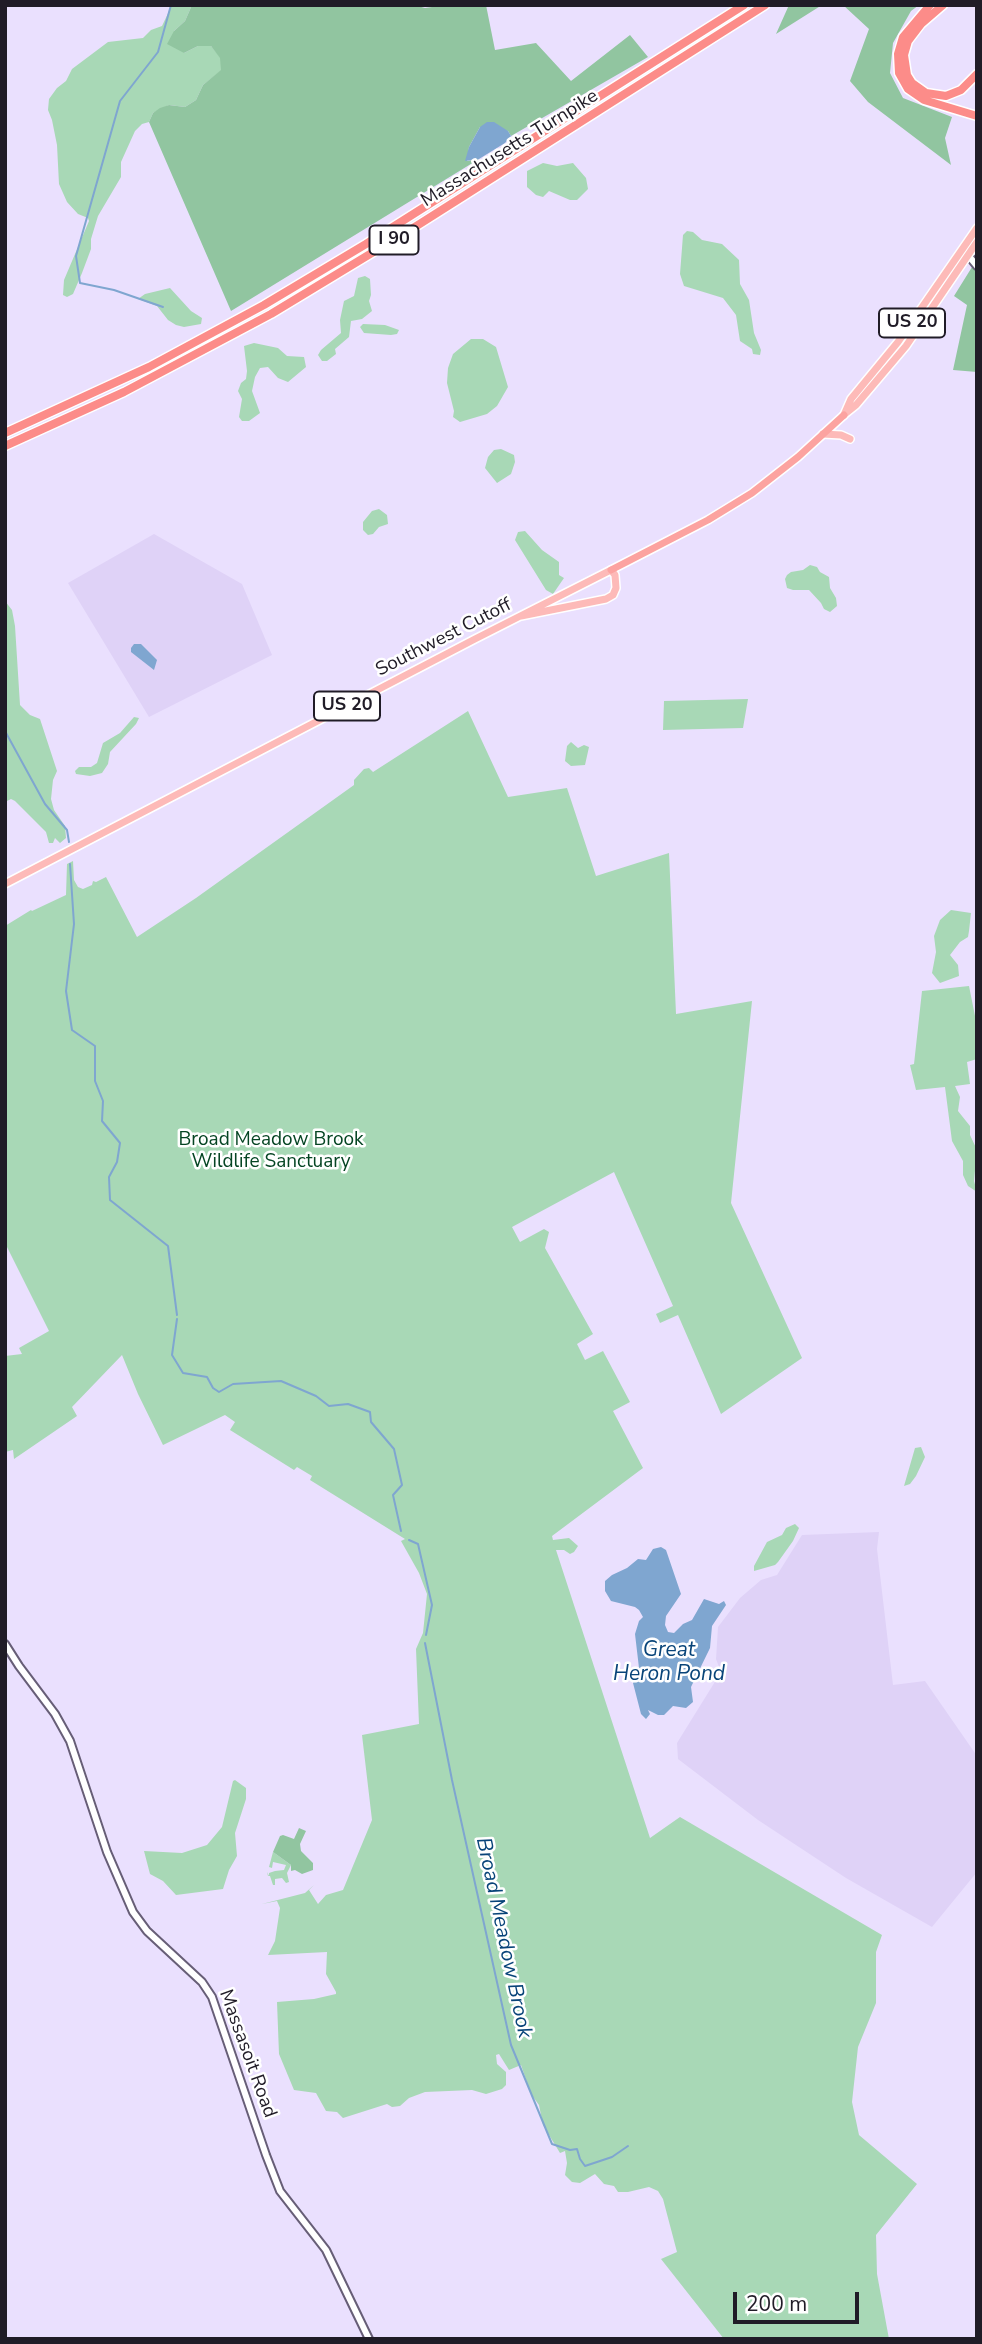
<!DOCTYPE html>
<style>
body{margin:0}
#map{position:relative;width:982px;height:2344px;overflow:hidden;background:#eae0fe;font-family:"Nunito Sans",sans-serif}
canvas{display:block}
.frame{position:absolute;inset:0;border:7px solid #201c27;pointer-events:none}
.scale{position:absolute;left:733px;top:2292px;width:126px;height:32px;box-sizing:border-box;border:4px solid #201c27;border-top:0;padding-left:9px;font-size:21px;line-height:24px;white-space:nowrap;color:#201c27;-webkit-text-stroke:5px #fff;paint-order:stroke}
</style>
<div id="map">
<canvas width="982" height="2344"></canvas>
<div class="frame"></div>
<div class="scale">200 m</div>
</div>
<script>
const ctx = document.querySelector('canvas').getContext('2d');
ctx.lineJoin = 'round';
function paint(path, color) { ctx.fillStyle = color; ctx.fill(path, 'evenodd'); }
const toPath = rows => new Path2D(rows.map(r => 'M' + r).join(''));
function stroke(path, color, width, dash) { ctx.strokeStyle = color; ctx.lineWidth = width; ctx.lineCap = dash ? 'butt' : 'round'; ctx.setLineDash(dash || []); ctx.stroke(path); }
function write(font, color, halo, rows, align = 'center') {
  ctx.font = font + ' "Nunito Sans",sans-serif'; ctx.lineWidth = 5; ctx.setLineDash([]); ctx.textBaseline = 'middle'; ctx.strokeStyle = halo; ctx.fillStyle = color; for (const [text, x, y, turn = 0] of rows) {
    ctx.save(); ctx.translate(x, y); ctx.rotate((+turn || 0) * Math.PI / 180); ctx.textAlign = isNaN(turn) ? turn : align; if (halo) ctx.strokeText(text, 0, 0); ctx.fillText(text, 0, 0); ctx.restore();
  }
}
paint(toPath([
 [154,534,242,584,272,655,149,717,68,583],
 [879,1532,877,1549,893,1685,925,1681,977,1756,977,1872,932,1927,846,1878,758,1820,678,1759,677,1743,721,1672,716,1659,718,1627,740,1598,761,1580,777,1575,802,1535]
]), '#dfd2f7');
paint(toPath([
 [172,5,192,5,185,21,174,31,184,53,198,46,211,46,221,58,222,70,203,85,196,100,185,107,169,105,153,113,149,122,142,124,135,131,121,162,121,177,98,216,91,239,91,249,82,273,73,294,67,297,63,295,64,280,89,221,88,218,78,214,67,202,59,184,57,145,52,120,48,110,49,99,57,88,66,81,72,69,108,42,143,38,151,30,162,26],
 [543,163,557,166,573,163,586,178,588,189,577,200,570,200,549,191,543,197,536,195,527,187,527,171],
 [687,231,693,232,702,240,722,244,739,260,740,284,749,300,754,333,761,350,760,355,753,354,752,349,740,341,736,315,723,298,684,286,680,274,683,235],
 [365,276,370,279,371,295,369,301,372,311,362,319,351,321,349,337,335,349,336,354,327,361,322,361,318,355,321,350,341,333,340,320,344,301,354,296,358,278],
 [170,288,191,311,202,318,201,324,184,327,176,325,168,320,157,306,138,299,145,294],
 [363,324,385,325,399,330,397,334,391,335,364,333,360,327],
 [471,339,483,339,496,347,508,387,497,406,487,414,460,422,453,417,454,411,447,383,448,368,453,354],
 [254,343,278,348,287,356,304,357,306,367,288,382,278,378,268,367,260,368,255,377,252,391,260,413,249,421,242,421,239,417,242,399,238,391,241,383,246,379,247,371,244,346],
 [501,449,514,455,515,462,511,474,497,483,485,468,488,457,494,450],
 [379,509,387,515,388,524,379,527,373,534,368,535,363,530,363,522,372,511],
 [525,531,542,550,559,562,559,575,564,578,553,594,546,590,515,540,518,532],
 [810,565,817,567,820,572,829,577,830,588,836,598,837,606,830,612,824,609,821,603,809,590,793,590,787,588,785,579,787,575,791,572,803,570],
 [5,601,12,610,15,626,20,705,30,715,40,719,57,771,53,780,51,799,54,810,65,826,66,838,60,843,55,838,53,843,49,843,46,832,15,801,11,799,5,802],
 [748,699,743,728,663,730,664,701],
 [468,711,508,797,567,788,596,876,669,853,676,1014,752,1001,731,1203,802,1358,721,1414,678,1315,660,1323,656,1314,673,1306,614,1172,512,1227,520,1242,544,1229,549,1232,545,1248,593,1334,577,1344,585,1360,603,1351,630,1402,613,1411,643,1468,552,1536,553,1540,569,1538,578,1546,574,1552,570,1554,564,1550,556,1550,650,1838,680,1817,882,1935,876,1952,876,2003,858,2047,852,2102,859,2135,917,2184,876,2235,877,2274,889,2339,724,2339,661,2259,677,2252,663,2199,658,2191,649,2187,628,2192,618,2192,614,2186,604,2184,595,2174,580,2183,572,2182,565,2175,567,2163,565,2151,560,2153,543,2125,539,2105,531,2094,521,2065,509,2070,499,2054,496,2055,497,2064,506,2072,506,2085,502,2089,486,2094,472,2090,425,2092,409,2098,400,2106,392,2107,387,2104,343,2118,337,2112,326,2111,316,2093,294,2090,279,2054,277,2002,314,1999,336,1994,336,1992,326,1974,327,1952,268,1955,275,1941,280,1908,277,1901,262,1904,305,1893,314,1885,309,1890,318,1904,326,1895,343,1890,372,1820,362,1735,419,1724,416,1649,423,1633,427,1594,419,1573,401,1541,405,1539,310,1480,312,1476,297,1467,294,1470,230,1430,235,1422,225,1415,163,1445,138,1394,122,1355,72,1407,77,1416,14,1459,13,1450,5,1452,5,1356,22,1354,19,1348,49,1331,5,1243,5,926,31,910,32,911,66,895,67,864,73,861,74,880,78,887,83,889,92,885,93,881,96,882,106,877,137,937,196,898,354,785,354,780,364,769,369,768,373,772],
 [134,717,139,718,136,724,110,752,108,764,102,773,90,776,76,774,75,771,79,767,91,767,97,763,103,743,120,733],
 [571,742,578,748,584,745,589,747,585,765,571,766,565,761,567,746],
 [951,910,971,913,969,931,968,937,960,942,950,955,958,965,959,976,940,983,932,973,936,952,934,936,940,920],
 [969,986,977,1026,977,1059,967,1062,970,1084,955,1086,960,1097,958,1111,970,1126,970,1135,977,1150,974,1181,977,1192,968,1186,963,1175,963,1161,952,1141,945,1087,916,1090,910,1065,914,1064,922,991],
 [921,1447,925,1457,916,1476,910,1484,904,1486,915,1448],
 [795,1524,799,1528,793,1541,778,1562,775,1565,754,1571,754,1566,767,1542,782,1535,786,1528],
 [235,1780,246,1788,246,1799,235,1833,237,1856,229,1870,223,1889,176,1895,163,1881,150,1874,144,1851,182,1853,207,1845,222,1827,233,1781],
 [273,1852,291,1865,287,1873,289,1882,286,1883,282,1878,275,1879,275,1885,273,1885,270,1876,268,1876,272,1892,267,1872,269,1876,269,1873,275,1871,284,1870,286,1865,273,1862,272,1868,269,1867]
]), '#a8d8b6');
paint(toPath([
 [192,5,414,5,425,8,446,5,486,5,495,50,536,43,571,81,630,35,648,57,511,136,508,131,480,127,469,147,467,161,479,159,231,311,149,122,153,113,160,108,169,105,185,107,196,100,203,85,221,70,220,58,211,46,198,46,184,53,167,44,174,31,185,21],
 [789,5,822,5,776,34],
 [843,5,919,5,911,11,893,43,890,73,903,98,952,117,945,138,951,165,868,102,850,81,869,29],
 [977,259,977,372,953,370,967,305,954,296],
 [299,1828,306,1831,300,1844,301,1851,313,1863,313,1870,302,1874,295,1870,291,1871,291,1865,273,1852,280,1836,283,1835,294,1839]
]), '#91c5a0');
paint(toPath([
 [487,122,494,122,508,131,511,136,505,143,479,159,465,161,469,147,480,127],
 [134,644,141,644,157,660,154,670,131,652,131,648],
 [661,1547,666,1550,681,1594,666,1616,665,1625,668,1632,674,1633,683,1624,692,1620,704,1599,719,1604,724,1601,726,1605,712,1626,710,1648,691,1687,693,1702,686,1708,673,1706,664,1715,658,1715,648,1710,650,1714,646,1719,641,1714,633,1683,639,1668,635,1634,639,1621,643,1617,639,1610,635,1607,611,1601,605,1591,605,1581,612,1575,627,1568,638,1559,646,1560,653,1549]
]), '#7fa6d0');
stroke(toPath([
 [163,307,114,290,80,283,76,256,120,101,158,52,171,5],
 [5,731,45,804,67,830,69,842],
 [70,864,74,924,66,991,72,1030,95,1046,95,1081,103,1101,102,1121,120,1143,117,1162,109,1177,110,1200,168,1246,177,1315],
 [177,1319,172,1355,183,1373,207,1377,213,1388,219,1392,233,1384,281,1381,316,1396,329,1406,348,1404,370,1412,371,1422,394,1449,402,1485,393,1495,401,1531],
 [409,1540,418,1544,432,1605,426,1635],
 [425,1643,452,1780,511,2045,552,2144,570,2150,577,2149,580,2159,585,2166,612,2157,628,2146]
]), '#7fa6d0', 2);
const secondary = toPath([
 [968,255,977,266],
 [5,1644,19,1666,55,1714,70,1741,107,1852,133,1912,147,1931,202,1982,212,1997,266,2155,280,2191,326,2250,369,2339]
]);
const primary = toPath([
 [846,413,856,405,906,346,977,242],
 [844,415,851,399,898,342,977,228],
 [823,434,841,435,850,439],
 [5,884,475,639,611,570,615,575,616,588,613,595,606,599,521,616]
]);
const trunk = toPath([
 [611,570,708,520,752,493,798,457,844,415]
]);
const motorway = toPath([
 [930,5,903,37,898,54,899,73,908,89,924,100,977,116],
 [943,5,921,24,908,41,904,55,907,75,912,83,926,93,946,96,961,90,977,74],
 [5,433,149,367,264,305,366,244,744,5],
 [5,446,124,392,271,314,418,225,765,5]
]);
stroke(secondary, '#675e77', 10);
stroke(primary, '#fff', 10);
stroke(trunk, '#fff', 10);
stroke(motorway, '#fff', 11);
stroke(secondary, '#fff', 6);
stroke(primary, '#fdbab8', 7);
stroke(trunk, '#fca3a0', 7);
stroke(motorway, '#fc8c89', 8);
for (const [x, y, w] of [
 [394,240,49],
 [912,323,66],
 [347,706,66]
]) { const box = new Path2D(); box.roundRect(x - w / 2, y - 14.5, w, 29, 5); ctx.fillStyle = '#fff'; ctx.fill(box); stroke(box, '#201c27', 2); }
write('bold 18px', '#201c27', null, [
 ["I 90",394,240],
 ["US 20",912,323],
 ["US 20",347,706]
]);
write('19px', '#201c27', '#fff', [
 ["Massachusetts Turnpike",510,149,-32],
 ["Southwest Cutoff",444,638,-27],
 ["Massasoit Road",247,2054,70]
]);
write('19px', '#054523', '#fff', [
 ["Broad Meadow Brook",271,1140],
 ["Wildlife Sanctuary",271,1162]
]);
write('italic 21px', '#084479', '#fff', [
 ["Great",669,1651],
 ["Heron Pond",669,1675],
 ["Broad Meadow Brook",503,1938,78]
]);
</script>
